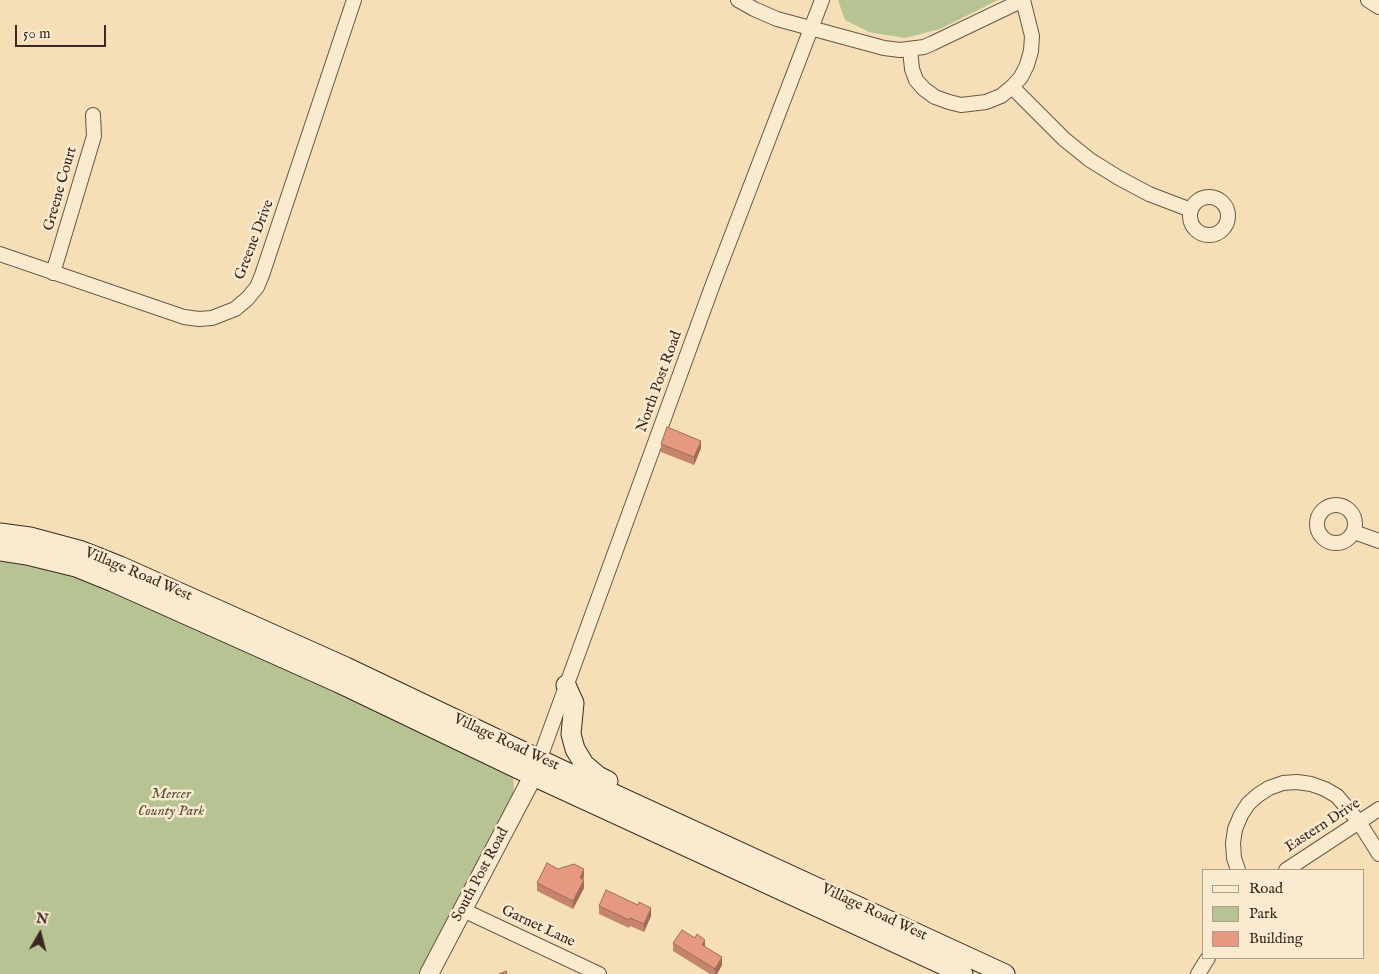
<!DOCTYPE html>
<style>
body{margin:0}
#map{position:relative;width:1379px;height:974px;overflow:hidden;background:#f6dfb6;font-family:"IM FELL English",serif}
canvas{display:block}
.legend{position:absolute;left:1202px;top:869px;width:162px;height:90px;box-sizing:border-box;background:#f9ead0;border:1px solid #ad9d8a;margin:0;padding:6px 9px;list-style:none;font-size:15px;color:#3a2920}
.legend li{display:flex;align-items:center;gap:10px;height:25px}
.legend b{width:25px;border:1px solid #ad9d8a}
.north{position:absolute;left:15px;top:909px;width:50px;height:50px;-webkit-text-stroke:4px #f9ead0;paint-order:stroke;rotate:8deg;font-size:14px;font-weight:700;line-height:20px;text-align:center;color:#3a2920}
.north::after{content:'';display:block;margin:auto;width:18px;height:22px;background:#3a2920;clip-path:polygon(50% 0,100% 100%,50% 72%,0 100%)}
.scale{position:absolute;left:15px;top:25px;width:91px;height:22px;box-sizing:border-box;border:2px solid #3a2920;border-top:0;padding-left:6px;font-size:15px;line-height:18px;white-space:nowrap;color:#3a2920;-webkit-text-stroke:4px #f9ead0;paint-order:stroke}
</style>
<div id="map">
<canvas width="1379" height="974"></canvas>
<ul class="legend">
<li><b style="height:6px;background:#f9ead0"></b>Road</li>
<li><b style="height:14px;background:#b7c392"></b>Park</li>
<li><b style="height:14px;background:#e49980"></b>Building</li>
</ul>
<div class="north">N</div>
<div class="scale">50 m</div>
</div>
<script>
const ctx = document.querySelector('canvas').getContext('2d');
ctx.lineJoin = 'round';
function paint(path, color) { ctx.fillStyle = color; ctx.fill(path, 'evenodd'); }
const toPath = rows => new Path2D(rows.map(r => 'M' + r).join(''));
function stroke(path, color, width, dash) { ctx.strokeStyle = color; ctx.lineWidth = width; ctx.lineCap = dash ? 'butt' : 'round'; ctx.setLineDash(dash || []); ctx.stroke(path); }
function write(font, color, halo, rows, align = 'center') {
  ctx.font = font + ' "IM FELL English",serif'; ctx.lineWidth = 5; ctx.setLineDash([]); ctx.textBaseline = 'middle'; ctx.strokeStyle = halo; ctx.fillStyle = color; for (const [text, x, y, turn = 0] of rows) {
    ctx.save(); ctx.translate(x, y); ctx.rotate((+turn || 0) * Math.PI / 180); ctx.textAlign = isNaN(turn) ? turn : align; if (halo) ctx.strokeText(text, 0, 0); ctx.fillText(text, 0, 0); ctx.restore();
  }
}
paint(toPath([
 [838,0,998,0,940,29,905,38,869,32,845,20],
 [0,556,69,569,513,772,514,794,418,974,0,974]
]), '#b7c392');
const minor = toPath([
 [738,0,754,9,777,19,884,48,900,50,924,47,933,43,1023,0],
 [1368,0,1379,7],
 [910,50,912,69,916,80,924,89,935,97,949,102,961,105,986,102,1001,96,1012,87,1021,77,1027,65,1031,51,1032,36,1023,0],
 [1012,87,1064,139,1090,160,1119,178,1149,194,1191,210],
 '1190 216a19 19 0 1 1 38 0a19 19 0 1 1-38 0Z',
 [0,254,184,317,199,319,212,318,235,309,247,299,257,287,262,275,354,0],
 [53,273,94,136,93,115],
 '1317 524a19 19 0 1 1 38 0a19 19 0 1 1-38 0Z',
 [1354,532,1379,541],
 [537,766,713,284,822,0],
 [1238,870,1234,858,1233,843,1235,829,1241,815,1248,804,1258,795,1269,788,1283,783,1297,782,1311,784,1325,789,1337,796,1359,822,1379,854],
 [1286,870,1379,809],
 [463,910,599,974],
 [1198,974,1208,958]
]);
const tertiary = toPath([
 [429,974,533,776]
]);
const secondary = toPath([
 [0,533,30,537,82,551,120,566,346,667,562,770,1005,974],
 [0,551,27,555,76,567,113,582,339,683,533,776,963,974],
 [566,685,574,703,571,734,575,749,584,764,598,776,608,781]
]);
stroke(minor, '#695646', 16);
stroke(tertiary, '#695646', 20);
stroke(secondary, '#3a2920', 21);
stroke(minor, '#f9ead0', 14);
stroke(tertiary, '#f9ead0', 18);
stroke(secondary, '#f9ead0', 19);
paint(toPath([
 [661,444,701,448,694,465,661,452],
 [558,869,584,877,583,879,584,888,573,909,537,891,537,883],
 [599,906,651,916,644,932,630,926,629,928,599,914],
 [673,943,705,947,722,965,717,974,710,974,673,951]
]), '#c4846e');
paint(toPath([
 [701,441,701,448,694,465,694,457],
 [584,869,584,877,580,885,580,878],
 [584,880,584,888,573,909,573,901],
 [651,908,651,916,644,932,644,924],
 [705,940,705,947,702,945],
 [722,957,722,965,717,974,715,974,715,969]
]), '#a06b5a');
const building = toPath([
 [667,427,701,441,694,457,661,444,667,427],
 [547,863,558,869,574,864,584,869,580,878,584,880,573,901,537,883,547,863],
 [606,890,638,905,639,902,651,908,644,924,630,918,629,920,599,906,606,890],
 [682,930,695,938,697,934,705,940,702,945,722,957,715,969,673,943,682,930],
 [506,971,507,974,499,974,506,971]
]);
paint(building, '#e49980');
stroke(building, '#a06b5a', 1);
write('15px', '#3a2920', '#f9ead0', [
 ["Greene Court",61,189,-74],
 ["Greene Drive",255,240,-69],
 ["North Post Road",660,382,-70],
 ["Village Road West",138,575,23],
 ["Village Road West",506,743,25],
 ["Eastern Drive",1323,826,-33],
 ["South Post Road",481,875,-62],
 ["Village Road West",874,913,25],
 ["Garnet Lane",538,927,25]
]);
write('italic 15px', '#59503c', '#f9ead0', [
 ["Mercer",171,795],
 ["County Park",171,812]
]);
</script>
